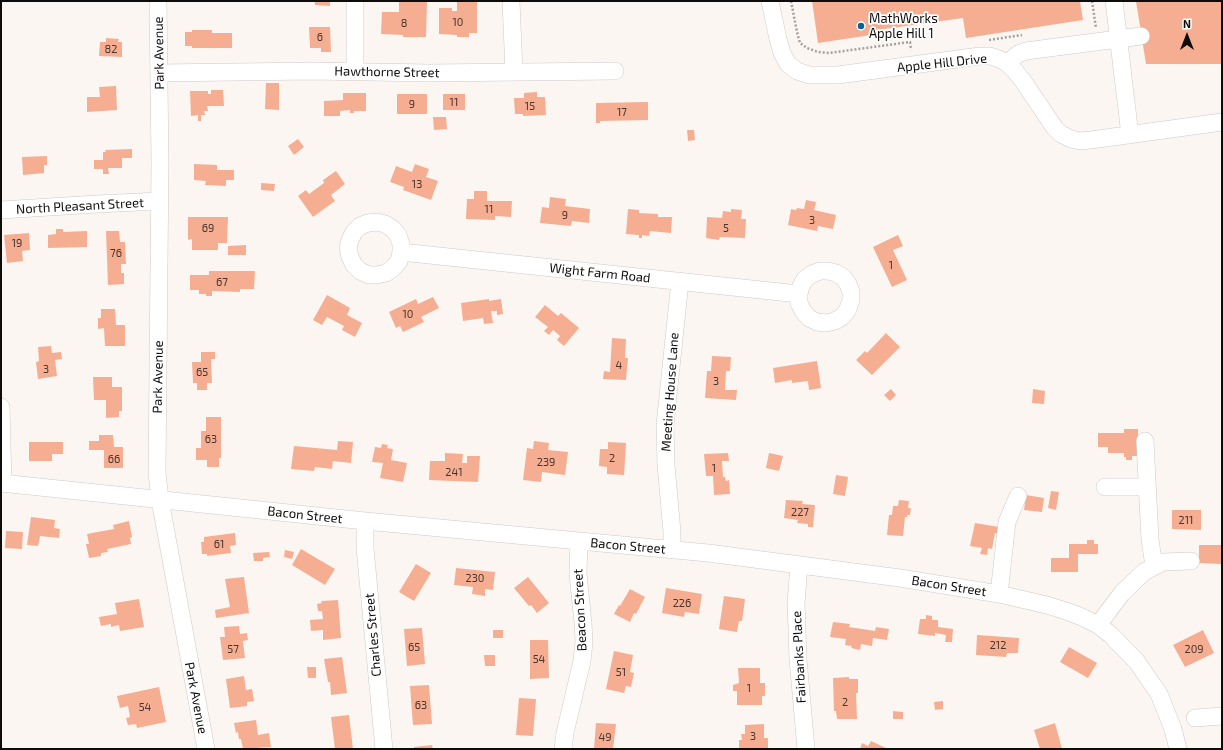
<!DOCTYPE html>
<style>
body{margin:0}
#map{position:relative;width:1223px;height:750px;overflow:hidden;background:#fcf6f3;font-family:"Exo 2",sans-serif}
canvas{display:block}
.frame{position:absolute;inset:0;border:2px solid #0e0c0b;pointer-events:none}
.north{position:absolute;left:1167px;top:16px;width:40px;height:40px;-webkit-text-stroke:3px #fff;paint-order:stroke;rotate:0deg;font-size:11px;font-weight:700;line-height:16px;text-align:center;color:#0e0c0b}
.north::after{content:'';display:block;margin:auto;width:14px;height:18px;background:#0e0c0b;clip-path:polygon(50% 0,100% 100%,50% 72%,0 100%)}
</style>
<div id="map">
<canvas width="1223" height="750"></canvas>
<div class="frame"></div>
<div class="north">N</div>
</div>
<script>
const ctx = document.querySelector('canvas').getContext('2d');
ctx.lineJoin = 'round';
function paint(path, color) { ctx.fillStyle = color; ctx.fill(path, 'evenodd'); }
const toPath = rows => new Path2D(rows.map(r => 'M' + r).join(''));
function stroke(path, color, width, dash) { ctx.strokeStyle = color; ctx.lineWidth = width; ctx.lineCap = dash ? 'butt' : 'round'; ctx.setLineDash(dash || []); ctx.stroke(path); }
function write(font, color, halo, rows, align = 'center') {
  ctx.font = font + ' "Exo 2",sans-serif'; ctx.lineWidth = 3.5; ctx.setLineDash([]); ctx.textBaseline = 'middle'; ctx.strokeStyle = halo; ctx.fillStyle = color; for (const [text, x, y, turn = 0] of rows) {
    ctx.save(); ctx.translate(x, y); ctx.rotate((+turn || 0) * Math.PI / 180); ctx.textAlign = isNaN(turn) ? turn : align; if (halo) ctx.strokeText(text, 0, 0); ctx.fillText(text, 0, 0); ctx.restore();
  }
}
paint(toPath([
 [315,1,330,1,330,6,315,5],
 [812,1,1080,1,1083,20,966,38,963,18,870,31,871,35,818,43],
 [1136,1,1222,1,1222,64,1146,64],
 [399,2,427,2,426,37,403,37,403,35,381,34,382,12,399,12],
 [457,2,477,2,477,33,469,33,469,37,457,37,457,35,439,34,439,8,452,8,452,11,457,11],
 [309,27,330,27,331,52,321,52,321,48,310,48],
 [192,30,212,30,212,33,232,33,232,48,192,48,192,46,185,46,185,32,192,32],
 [106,38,119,39,118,42,122,42,122,57,99,56,100,42,106,42],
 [266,83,279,83,279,110,265,109],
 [116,86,117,110,87,112,87,97,100,97,99,87],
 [211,90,223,90,224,106,207,106,208,111,204,111,205,115,201,115,201,121,198,121,198,115,191,116,190,91,208,91,208,94,211,94],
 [537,92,537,97,545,97,546,115,523,116,523,114,515,114,514,98,524,98,524,93],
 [343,93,366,93,366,111,354,111,354,113,350,113,350,110,340,111,340,116,324,116,324,101,343,100],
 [397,94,427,94,427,114,397,114],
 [443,94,465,94,465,110,443,110],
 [648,102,648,120,600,121,600,123,596,123,596,103],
 [433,117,446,117,447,129,434,130],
 [687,130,694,130,695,140,688,141],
 [298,139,304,147,294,155,288,146],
 [132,149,132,158,122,158,122,168,108,168,109,174,103,174,103,169,94,169,94,160,103,160,103,152,106,152,105,150],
 [47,156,47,165,44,165,44,173,23,175,22,157],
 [194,164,217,165,217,170,234,170,234,180,226,180,226,186,205,185,206,181,194,180],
 [415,164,429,169,426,177,438,181,431,200,403,190,404,187,390,182,396,166,412,172],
 [336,171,345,184,331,195,335,201,313,217,298,196,306,190,309,194,324,183,323,180],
 [261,183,275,184,274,191,261,190],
 [474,191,487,191,487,201,512,201,511,217,495,216,495,220,466,219,467,199,474,199],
 [550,197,566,199,565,206,590,209,589,223,572,221,571,226,540,223,542,207,549,208],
 [806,200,816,202,814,210,836,215,833,229,818,226,817,231,788,225,791,209,796,210,797,208,804,209],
 [628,209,639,210,639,213,658,214,658,217,672,217,671,233,650,231,649,236,642,235,642,238,639,238,639,235,626,234],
 [731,209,742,210,741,219,746,219,745,238,720,237,719,240,706,238,707,217,722,218,723,211,731,212],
 [188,217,228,217,227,243,218,243,218,250,192,250,192,239,188,240],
 [56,229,63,229,63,232,87,231,87,247,48,248,48,235,56,234],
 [106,231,119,231,120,242,125,242,126,264,121,264,121,273,124,273,124,284,108,285],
 [29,233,30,250,22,251,23,261,7,263,4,235],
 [898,235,903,246,893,250,907,280,892,287,873,247],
 [246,245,246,255,228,255,228,246],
 [209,271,255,271,254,289,240,289,240,292,212,291,212,296,206,296,206,294,199,294,199,290,190,290,190,275,209,275],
 [327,295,350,308,347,315,362,323,355,337,342,330,344,326,327,317,322,325,313,320],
 [433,297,439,308,421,317,424,322,403,332,400,326,396,328,389,312,416,299,418,304],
 [489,299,489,301,501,299,503,314,497,315,497,311,491,311,493,323,484,324,483,318,463,321,461,303],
 [545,305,558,316,561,313,579,328,564,346,557,340,560,336,553,330,549,335,544,331,548,327,535,317],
 [101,309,115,309,116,325,125,325,125,346,105,346,104,328,98,329,98,318,101,318],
 [886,333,900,347,872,375,856,360,865,351,867,353],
 [612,338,626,339,625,358,628,358,626,380,603,379,604,371,610,372],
 [51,346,52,353,61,352,62,359,55,360,57,376,38,379,36,362,39,361,38,347],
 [201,352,215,352,215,359,211,359,212,383,207,383,207,390,197,390,197,383,193,383,192,362,201,362],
 [712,356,731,357,730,371,726,371,725,390,737,390,736,400,705,398,707,371,711,371],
 [817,361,821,388,809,390,808,381,792,383,792,380,775,383,773,368],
 [93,377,112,377,112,387,122,387,122,411,119,411,119,417,106,418,106,400,94,400],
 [891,389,896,395,890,401,884,395],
 [1033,389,1045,391,1044,404,1032,403],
 [206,417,221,417,221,458,219,458,219,467,207,467,207,460,196,460,196,448,201,448,201,431,206,431],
 [1124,429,1138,429,1138,456,1132,456,1132,460,1126,460,1126,457,1124,457,1124,453,1108,453,1108,447,1098,447,1098,433,1124,433],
 [99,435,113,435,114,447,123,447,123,468,104,468,104,450,89,450,89,441,99,441],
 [338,441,353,442,351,463,333,461,332,469,315,467,314,471,291,469,294,446,337,450],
 [534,441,549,443,548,450,568,452,565,475,542,472,541,482,523,480,527,448,533,449],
 [29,442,63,442,63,454,52,454,52,461,29,461],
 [608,442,626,443,624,475,607,474,607,467,599,466,600,449,608,449],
 [382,444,388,445,387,448,393,449,391,460,407,463,403,482,380,478,383,463,372,462,375,447,381,448],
 [445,453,463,454,462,463,467,463,467,456,480,456,478,482,429,480,430,461,445,461],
 [728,453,729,461,722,461,723,477,725,477,726,481,729,480,730,494,714,495,713,476,706,476,704,454],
 [769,453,783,456,779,471,766,468],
 [836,475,848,477,845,496,833,494],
 [1051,491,1059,492,1056,510,1048,508],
 [1026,495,1044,498,1042,512,1024,510],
 [786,500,803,501,802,504,815,505,813,527,808,527,808,524,797,523,798,520,784,518],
 [899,500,909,501,908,508,911,508,910,515,907,515,907,517,905,517,903,536,887,535,889,515,892,515,893,506,898,506],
 [1172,510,1201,510,1201,530,1172,529],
 [31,517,55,520,54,528,60,529,59,538,40,536,38,546,27,545],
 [129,521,132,537,130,538,131,544,107,549,108,552,101,553,101,556,89,558,86,544,89,544,87,534,114,529,113,525],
 [975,523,999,527,998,534,995,533,992,549,988,548,987,555,980,554,982,548,970,546],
 [6,531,23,532,22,549,5,548],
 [235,533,236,545,230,546,231,553,207,556,207,554,202,554,201,542,204,542,204,537],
 [1087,540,1094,540,1094,544,1098,544,1098,554,1078,554,1078,572,1051,572,1051,558,1069,558,1069,544,1087,544],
 [1199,545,1221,545,1221,564,1199,563],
 [301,549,335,569,325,585,292,565],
 [285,550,294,552,292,559,284,557],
 [269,552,270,557,263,558,263,561,254,561,253,553],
 [416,564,431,573,414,601,399,592],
 [456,568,495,572,493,590,485,589,485,596,472,594,473,587,454,585],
 [244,577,249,613,216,618,215,610,230,607,225,579],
 [528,577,549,603,537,613,531,605,529,606,514,588],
 [666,588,702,594,699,614,685,612,684,617,662,613],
 [630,589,645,597,636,614,634,613,630,622,614,614,619,605,620,606],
 [724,596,745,599,742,621,739,621,737,632,719,629],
 [139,599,144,627,120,631,119,625,111,627,111,624,101,626,99,617,117,614,115,603],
 [338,600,341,638,323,640,323,630,311,631,310,620,323,619,322,611,318,611,317,604,322,603,321,601],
 [926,615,932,616,932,620,938,620,938,627,953,629,952,642,945,642,946,635,935,633,935,636,918,634,920,619,926,619],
 [833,622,850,624,849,627,875,631,876,627,889,629,887,640,873,638,872,646,861,644,860,650,851,648,852,646,845,645,846,639,830,637],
 [239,626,240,634,247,633,248,640,243,641,245,658,223,660,220,637,225,637,224,627],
 [422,628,425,664,407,666,404,629],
 [493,630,503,630,503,638,493,638],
 [1203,630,1214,653,1185,667,1173,645],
 [977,635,1019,638,1018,653,1007,653,1006,657,976,655],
 [530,640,548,640,549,678,530,679],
 [1069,647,1097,663,1088,678,1060,662],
 [614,651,633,655,630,672,634,673,631,687,626,686,624,693,606,689],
 [484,655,495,655,495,666,485,666],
 [342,657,347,693,331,695,330,682,328,682,324,659],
 [307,667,316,667,316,678,308,678],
 [738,668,760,668,760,683,765,683,765,696,762,696,762,705,737,705,737,691,733,691,733,685,739,683],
 [244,676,246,690,252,689,254,701,247,702,247,706,230,708,226,679],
 [849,677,849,679,858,679,858,693,856,693,857,719,837,719,836,711,834,711,833,678],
 [429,685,432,724,413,725,410,686],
 [159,687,166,722,137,728,136,724,128,725,126,718,130,717,128,706,120,708,117,696],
 [519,698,536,699,533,736,516,735],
 [943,701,943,709,935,710,934,702],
 [893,711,903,712,903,719,893,719],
 [349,715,353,749,335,749,331,717],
 [256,720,258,735,269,733,271,747,243,749,241,739,239,739,238,732,236,733,234,723],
 [596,723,616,724,613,749,594,749],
 [1055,723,1062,749,1040,749,1034,730],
 [764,724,764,738,768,738,768,749,739,749,739,740,742,740,741,734,745,734,745,725],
 [871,741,888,749,860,749,862,743,868,746],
 [432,745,433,749,414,749,414,747]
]), '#f5ae91');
const minor = toPath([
 [158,1,160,163,157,473,160,500,206,749],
 [355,1,355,71],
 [511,1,514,72],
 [770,1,778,39,782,53,788,64,797,71,809,75,838,75,980,56,990,56,999,59,1007,63,1015,71,1023,81,1054,127,1061,134,1071,139,1080,141,1091,140,1222,122],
 [1114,1,1130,135],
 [1007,63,1018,54,1026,51,1141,36],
 [159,73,312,71,429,73,615,71],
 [1,210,97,204,160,201],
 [401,252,399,261,393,268,386,273,377,275,369,275,360,271,354,265,350,257,348,248,350,240,354,232,360,226,368,223,377,222,385,224,393,229,398,235,401,244,401,252,799,294,801,286,805,279,812,274,820,271,828,271,836,273,843,277,848,284,851,292,851,300,848,309,843,316,835,321,826,323,817,322,809,318,803,311,799,303,799,294],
 [1,407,3,483],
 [1145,441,1150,540,1154,566],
 [1,483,365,521,708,553,900,578,999,594,1047,605,1066,611,1082,617,1098,625,1111,635,1137,662,1159,694,1173,729,1178,749],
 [1105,487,1147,487],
 [365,521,365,548,384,749],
 [672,550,672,532,666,465,665,425,680,281],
 [799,565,796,603,798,659,806,749],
 [999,594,1007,522,1018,496],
 [1098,625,1122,593,1144,572,1163,562,1191,561],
 [1195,718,1222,716],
 [563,749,565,733,582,661,584,642,583,623,578,574,579,541]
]);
stroke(minor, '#cfc9c7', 18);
stroke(toPath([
 [791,1,797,32,800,43,807,48,818,52,829,53,910,42,911,50],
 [1092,1,1096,28],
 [989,40,1022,35]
]), '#a5a19e', 2.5, [2, 2]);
stroke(minor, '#fff', 17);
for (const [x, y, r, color] of [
 [861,26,4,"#096293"]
]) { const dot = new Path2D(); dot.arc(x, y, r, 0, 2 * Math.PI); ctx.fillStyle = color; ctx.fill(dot); stroke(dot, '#fff', 1.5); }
write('11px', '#48342c', null, [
 ["10",458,22],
 ["8",404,23],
 ["6",320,37],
 ["82",111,49],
 ["11",454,102],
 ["9",412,104],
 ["15",530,106],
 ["17",622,112],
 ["13",417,184],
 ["11",489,209],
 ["9",565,215],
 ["3",812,220],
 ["69",208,228],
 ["5",726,228],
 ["19",17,243],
 ["76",116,253],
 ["1",891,265],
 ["67",222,282],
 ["10",408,314],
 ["4",619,365],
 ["3",46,369],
 ["65",202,372],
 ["3",716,381],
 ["63",211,439],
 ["2",612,458],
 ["66",114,459],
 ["239",546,462],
 ["1",714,468],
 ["241",454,472],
 ["227",800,512],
 ["211",1186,520],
 ["61",219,544],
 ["230",475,578],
 ["226",682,603],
 ["212",998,645],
 ["65",414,647],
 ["57",233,649],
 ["209",1194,649],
 ["54",539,659],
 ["51",621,672],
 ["1",749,688],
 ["2",845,702],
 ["63",421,705],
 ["54",145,707],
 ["3",753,736],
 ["49",605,737]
]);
write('13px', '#0e0c0b', '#fff', [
 ["MathWorks",869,19],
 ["Apple Hill 1",869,34]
], 'left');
write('13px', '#0e0c0b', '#fff', [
 ["Park Avenue",159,53,-91],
 ["Apple Hill Drive",942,63,-6],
 ["Hawthorne Street",387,72,1],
 ["North Pleasant Street",80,206,-3],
 ["Wight Farm Road",600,273,6],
 ["Park Avenue",158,377,-89],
 ["Meeting House Lane",670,392,-86],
 ["Bacon Street",305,515,6],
 ["Bacon Street",628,546,5],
 ["Bacon Street",949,586,9],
 ["Beacon Street",580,610,-93],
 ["Charles Street",373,635,-95],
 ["Fairbanks Place",799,657,-93],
 ["Park Avenue",196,698,79]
]);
</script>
